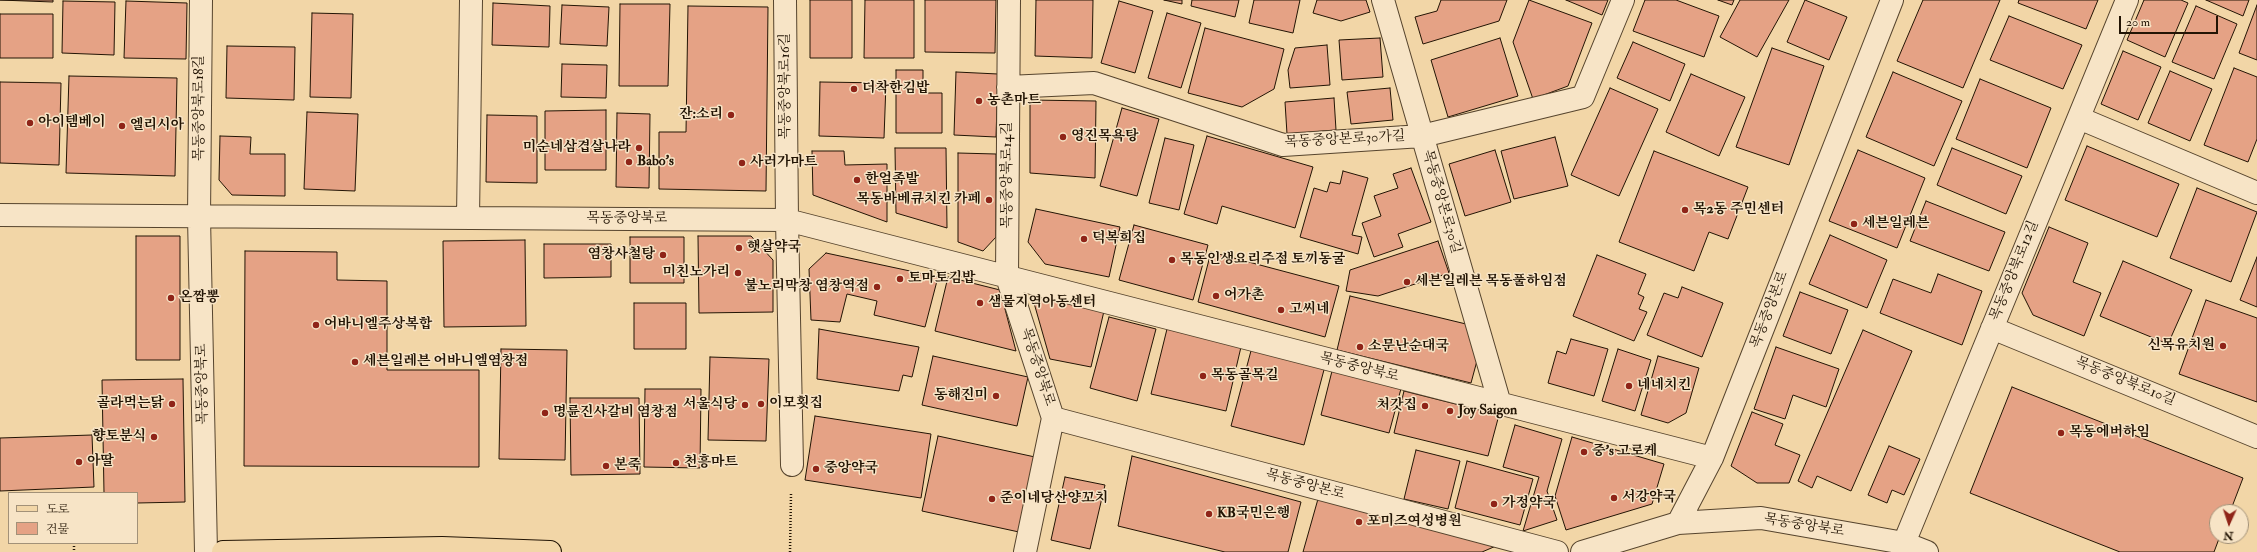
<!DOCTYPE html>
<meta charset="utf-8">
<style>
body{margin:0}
#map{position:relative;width:2257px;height:552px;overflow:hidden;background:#f2d6a7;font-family:"IM FELL Double Pica","Noto Serif KR",serif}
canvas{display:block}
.legend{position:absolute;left:8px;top:492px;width:130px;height:52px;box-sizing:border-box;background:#f7e4c6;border:1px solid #a29178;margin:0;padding:5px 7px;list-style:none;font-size:12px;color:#221404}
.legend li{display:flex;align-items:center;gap:8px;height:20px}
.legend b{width:20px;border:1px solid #a29178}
.north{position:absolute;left:2209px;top:504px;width:40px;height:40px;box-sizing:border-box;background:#f7e4c6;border:1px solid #a29178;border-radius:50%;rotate:183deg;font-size:11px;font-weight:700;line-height:16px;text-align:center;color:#221404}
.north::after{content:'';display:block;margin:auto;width:14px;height:18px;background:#8f2418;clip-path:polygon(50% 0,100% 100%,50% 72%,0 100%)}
.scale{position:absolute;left:2119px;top:16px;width:99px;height:18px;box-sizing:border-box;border:2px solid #221404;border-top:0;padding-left:5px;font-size:12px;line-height:14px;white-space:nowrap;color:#221404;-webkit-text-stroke:3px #f7e4c6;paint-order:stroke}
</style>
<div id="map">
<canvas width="2257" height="552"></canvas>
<ul class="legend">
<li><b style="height:5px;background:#f2d6a7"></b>도로</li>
<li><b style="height:11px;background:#e5a285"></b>건물</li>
</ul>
<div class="north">N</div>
<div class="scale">20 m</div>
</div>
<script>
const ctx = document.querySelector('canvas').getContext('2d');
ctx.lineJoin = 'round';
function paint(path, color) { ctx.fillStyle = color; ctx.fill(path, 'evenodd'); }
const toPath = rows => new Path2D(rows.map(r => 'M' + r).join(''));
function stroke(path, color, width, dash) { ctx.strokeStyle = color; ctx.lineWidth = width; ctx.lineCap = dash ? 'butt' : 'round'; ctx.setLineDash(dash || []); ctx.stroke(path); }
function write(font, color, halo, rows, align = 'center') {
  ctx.font = font + ' "IM FELL Double Pica","Noto Serif KR",serif'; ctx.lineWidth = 3; ctx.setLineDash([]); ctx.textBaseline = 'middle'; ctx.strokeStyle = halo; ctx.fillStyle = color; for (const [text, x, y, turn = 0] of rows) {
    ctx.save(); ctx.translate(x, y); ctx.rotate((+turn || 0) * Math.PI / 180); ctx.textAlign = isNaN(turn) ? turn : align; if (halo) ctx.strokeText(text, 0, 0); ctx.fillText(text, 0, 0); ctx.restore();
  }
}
const building = toPath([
 [0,0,53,0,53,2,0,0],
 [810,0,852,0,852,58,810,58,810,0],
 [865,0,914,0,914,58,864,58,865,0],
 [925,0,996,0,995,53,925,52,925,0],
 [1036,0,1093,0,1092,58,1035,56,1036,0],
 [1164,0,1182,0,1182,4,1164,0],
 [1192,0,1239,0,1235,17,1191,6,1192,0],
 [1254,0,1300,0,1293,33,1249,23,1254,0],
 [1317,0,1366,0,1370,12,1341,21,1313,13,1317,0],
 [1441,0,1507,0,1499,21,1423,44,1415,17,1437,11,1441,0],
 [1529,0,1592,23,1568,86,1533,99,1513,42,1529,0],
 [1566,0,1608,0,1602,15,1566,0],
 [1645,0,1676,0,1719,16,1704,57,1633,31,1645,0],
 [1718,0,1734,0,1732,5,1718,0],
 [1740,0,1789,0,1757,57,1720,37,1740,0],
 [1805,0,1847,17,1829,60,1787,42,1805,0],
 [1923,0,2000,0,1963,88,1897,61,1923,0],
 [2019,0,2098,0,2086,29,2018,3,2019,0],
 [2144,0,2181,0,2188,3,2165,57,2127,40,2144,0],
 [2206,0,2249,0,2243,16,2206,0],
 [63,1,115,2,114,55,62,53,63,1],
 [126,1,187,3,186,59,124,58,126,1],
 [1119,1,1153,11,1135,73,1101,63,1119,1],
 [493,3,550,6,549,47,492,45,493,3],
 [620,4,670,4,668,86,619,86,620,4],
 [562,5,609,7,607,46,560,44,562,5],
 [2257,5,2257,60,2239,53,2257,5],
 [688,6,768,7,766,191,659,189,659,132,686,132,688,6],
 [2196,6,2237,24,2214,79,2172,62,2196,6],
 [312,13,353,14,351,98,310,97,312,13],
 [1167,13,1201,23,1181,88,1148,78,1167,13],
 [0,14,53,14,53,58,0,58,0,14],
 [2009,16,2082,45,2063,89,1990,60,2009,16],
 [1205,28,1284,49,1274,89,1242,107,1188,93,1205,28],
 [1380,38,1383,77,1342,80,1339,40,1380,38],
 [1500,38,1518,96,1448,117,1431,60,1500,38],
 [1633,42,1685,64,1670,101,1617,78,1633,42],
 [1327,45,1330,85,1290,88,1288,70,1295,48,1327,45],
 [227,46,295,47,294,100,226,98,227,46],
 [1772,48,1824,66,1789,165,1736,147,1772,48],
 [2123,51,2161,67,2138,120,2101,104,2123,51],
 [562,64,607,65,606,98,561,97,562,64],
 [2234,68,2257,77,2257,139,2248,162,2204,145,2234,68],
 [896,70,923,70,923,93,942,93,942,133,896,133,896,70],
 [2170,71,2212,89,2190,141,2148,123,2170,71],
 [956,72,998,74,996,137,954,135,956,72],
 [1893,72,1962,101,1934,166,1866,137,1893,72],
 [1691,74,1745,97,1719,156,1666,132,1691,74],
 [69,76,177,78,175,176,66,173,69,76],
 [1980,79,2051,108,2027,168,1956,139,1980,79],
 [0,82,61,83,59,165,0,163,0,82],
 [820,82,886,83,884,138,819,136,820,82],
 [1390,88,1393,120,1351,124,1347,92,1390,88],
 [1610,88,1658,109,1619,196,1571,175,1610,88],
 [1334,98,1336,130,1287,134,1285,102,1334,98],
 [1030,100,1096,101,1095,178,1030,173,1030,100],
 [1122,108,1159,119,1137,196,1100,186,1122,108],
 [606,110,606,170,545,170,545,111,606,110],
 [307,112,358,114,355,191,304,189,307,112],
 [617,113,650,114,649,188,616,187,617,113],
 [487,115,537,116,537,183,486,182,487,115],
 [220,136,251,137,250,154,285,154,285,196,232,195,219,180,220,136],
 [1207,136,1313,167,1295,228,1222,206,1217,224,1184,214,1207,136],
 [1555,137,1568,186,1514,199,1501,151,1555,137],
 [1165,138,1194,145,1179,210,1149,203,1165,138],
 [2087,146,2179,184,2157,237,2065,200,2087,146],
 [895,148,946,148,947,228,896,213,895,148],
 [1952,148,2022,176,2006,214,1937,185,1952,148],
 [1495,150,1511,202,1465,216,1449,164,1495,150],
 [1858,150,1925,178,1897,248,1829,221,1858,150],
 [812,151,844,151,845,165,887,164,887,222,813,195,812,151],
 [1654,151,1748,187,1728,239,1709,232,1694,271,1619,242,1654,151],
 [958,153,996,154,996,237,983,251,958,242,958,153],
 [1411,168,1431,222,1398,234,1403,247,1374,257,1362,223,1381,216,1374,196,1398,188,1393,174,1411,168],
 [1343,171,1368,178,1352,235,1362,237,1358,254,1300,237,1314,188,1327,192,1330,182,1340,184,1343,171],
 [2197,188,2257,212,2231,282,2170,258,2197,188],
 [1926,201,2005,232,1989,271,1910,241,1926,201],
 [1036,209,1120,227,1109,277,1045,264,1028,242,1036,209],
 [1134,225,1208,245,1193,300,1119,280,1134,225],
 [2049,227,2088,243,2073,282,2101,293,2084,336,2033,315,2022,293,2049,227],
 [1830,235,1887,260,1867,308,1809,284,1830,235],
 [136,236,180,236,180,360,136,360,136,236],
 [698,236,751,236,773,260,773,312,699,313,698,236],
 [630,237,684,237,684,283,630,283,630,237],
 [525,240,526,326,444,327,443,241,525,240],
 [1438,241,1449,273,1378,296,1346,291,1350,270,1438,241],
 [544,244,611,244,611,277,544,278,544,244],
 [245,251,337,252,337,280,387,281,387,370,479,370,479,467,244,466,245,251],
 [1211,252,1339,286,1325,337,1198,302,1211,252],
 [826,253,938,277,925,327,874,315,877,301,847,294,840,322,811,320,809,269,826,253],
 [1597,255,1646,274,1638,294,1644,297,1639,309,1647,312,1634,341,1573,316,1597,255],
 [2257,257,2257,307,2240,300,2257,257],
 [2123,261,2192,290,2168,344,2100,316,2123,261],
 [1938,274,1982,291,1962,345,1880,313,1893,279,1931,293,1938,274],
 [948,277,1000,290,1016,351,935,331,948,277],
 [1682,287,1723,303,1702,357,1647,335,1664,293,1678,298,1682,287],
 [1800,292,1848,310,1831,354,1783,336,1800,292],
 [1032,296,1104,311,1091,367,1050,359,1032,296],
 [1350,296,1466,324,1478,357,1471,383,1337,350,1350,296],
 [2206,300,2257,318,2257,402,2179,374,2206,300],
 [634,303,686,303,686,349,634,349,634,303],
 [1109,317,1156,329,1137,401,1090,388,1109,317],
 [819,329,919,347,912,377,903,375,899,391,817,379,819,329],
 [1167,329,1241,347,1226,411,1151,394,1167,329],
 [1863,330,1912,351,1851,491,1817,476,1812,488,1798,481,1863,330],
 [1571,339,1608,349,1594,396,1548,383,1557,351,1566,354,1571,339],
 [1252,347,1325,366,1304,445,1231,426,1252,347],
 [1776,347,1839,369,1826,407,1793,395,1785,419,1754,409,1776,347],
 [501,349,567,350,565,460,499,459,501,349],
 [1618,349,1651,360,1635,411,1602,401,1618,349],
 [933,356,1028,377,1017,426,922,405,933,356],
 [1658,356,1699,368,1686,413,1668,423,1641,415,1658,356],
 [710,357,769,359,766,441,708,440,710,357],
 [1333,367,1402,385,1389,433,1321,415,1333,367],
 [183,379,185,502,137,503,137,493,104,493,102,380,183,379],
 [2012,387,2243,478,2230,512,2217,512,2217,536,2220,536,2214,552,2120,552,1970,493,2012,387],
 [645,389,701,389,700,468,644,467,645,389],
 [1404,391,1499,415,1488,456,1394,433,1404,391],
 [570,398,639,398,640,474,571,475,570,398],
 [1752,412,1783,424,1775,445,1800,455,1789,483,1757,483,1731,466,1752,412],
 [815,416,931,434,921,498,805,480,815,416],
 [1515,425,1562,439,1547,491,1557,520,1523,531,1539,477,1503,467,1515,425],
 [92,435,94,487,0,491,0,438,92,435],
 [938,436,1035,457,1019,532,922,511,938,436],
 [1572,437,1664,464,1652,504,1566,530,1555,496,1572,437],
 [1889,446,1920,459,1904,495,1892,490,1887,503,1868,495,1889,446],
 [1416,450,1460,461,1448,509,1404,499,1416,450],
 [1132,456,1301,502,1288,552,1225,552,1118,526,1132,456],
 [1467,461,1533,479,1520,525,1455,508,1467,461],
 [1065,477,1105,485,1090,549,1051,540,1065,477],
 [1318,499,1496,546,1482,552,1303,552,1318,499]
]);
paint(building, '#e5a285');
stroke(building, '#221404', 1);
const minor = toPath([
 [201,0,199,217,206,552],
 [785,0,787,220,792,465],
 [1009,0,1007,277,1053,418,1025,552],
 [1383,0,1500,404],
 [1008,87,1094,83,1283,145,1422,136,1583,97,1623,0],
 [2079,118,2257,193],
 [0,215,787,220,1712,458],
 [468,218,471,0],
 [1992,328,2257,437],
 [1053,418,1557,552],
 [1678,523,1712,458,1892,0],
 [1904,543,2127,0],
 [1582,552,1678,523,1761,518,1904,543,1927,552]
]);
const major = toPath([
 [223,552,442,548,550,552]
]);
stroke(minor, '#56442d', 24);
stroke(major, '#221404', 24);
stroke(toPath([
 [74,543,74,552],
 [790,552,791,494]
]), '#221404', 2.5, [1, 2]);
stroke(minor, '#f7e4c6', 22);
stroke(major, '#f2d6a7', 22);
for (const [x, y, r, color] of [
 [854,89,4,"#8f2418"],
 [979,101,4,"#8f2418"],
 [731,115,4,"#8f2418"],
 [30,123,4,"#8f2418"],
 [122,126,4,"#8f2418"],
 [1063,137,4,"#8f2418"],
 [639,148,4,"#8f2418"],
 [629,162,4,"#8f2418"],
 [742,163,4,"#8f2418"],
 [857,180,4,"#8f2418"],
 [989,200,4,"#8f2418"],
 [1685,210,4,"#8f2418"],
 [1854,224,4,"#8f2418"],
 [1084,239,4,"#8f2418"],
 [739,248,4,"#8f2418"],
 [663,255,4,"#8f2418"],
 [1172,260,4,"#8f2418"],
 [738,273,4,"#8f2418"],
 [900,279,4,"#8f2418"],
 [1407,282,4,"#8f2418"],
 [877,287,4,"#8f2418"],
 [1216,296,4,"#8f2418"],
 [171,298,4,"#8f2418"],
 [980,303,4,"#8f2418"],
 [1281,310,4,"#8f2418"],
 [316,325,4,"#8f2418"],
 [2223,346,4,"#8f2418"],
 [1360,347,4,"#8f2418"],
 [355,362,4,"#8f2418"],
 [1203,376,4,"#8f2418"],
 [1629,386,4,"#8f2418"],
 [996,396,4,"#8f2418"],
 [172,404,4,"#8f2418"],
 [761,404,4,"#8f2418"],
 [745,405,4,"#8f2418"],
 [1425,406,4,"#8f2418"],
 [1450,411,4,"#8f2418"],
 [545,413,4,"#8f2418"],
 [2061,433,4,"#8f2418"],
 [154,437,4,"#8f2418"],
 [1584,452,4,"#8f2418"],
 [79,462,4,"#8f2418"],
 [676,463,4,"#8f2418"],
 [606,466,4,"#8f2418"],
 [816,469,4,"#8f2418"],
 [1614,498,4,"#8f2418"],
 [992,499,4,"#8f2418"],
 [1494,504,4,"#8f2418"],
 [1209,514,4,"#8f2418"],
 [1359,522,4,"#8f2418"]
]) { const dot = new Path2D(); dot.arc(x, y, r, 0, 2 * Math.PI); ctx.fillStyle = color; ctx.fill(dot); stroke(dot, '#f7e4c6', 1.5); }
write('14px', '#221404', '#f7e4c6', [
 ["목동중앙북로16길",786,86,-90],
 ["목동중앙북로18길",200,108,-90],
 ["목동중앙본로30가길",1345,140,-3],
 ["목동중앙북로14길",1008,175,-90],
 ["목동중앙본로30길",1441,202,74],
 ["목동중앙북로",627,219],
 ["목동중앙북로12길",2015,271,-68],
 ["목동중앙본로",1770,310,-69],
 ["목동중앙북로",1037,367,72],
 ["목동중앙북로",1359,368,14],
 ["목동중앙북로10길",2125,382,22],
 ["목동중앙북로",203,384,-91],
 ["목동중앙본로",1305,485,15],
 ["목동중앙북로",1804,526,9]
]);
write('bold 14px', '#221404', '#f7e4c6', [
 ["더착한김밥",862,89],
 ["농촌마트",987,101],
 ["잔:소리",723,115,"right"],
 ["아이템베이",38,123],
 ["엘리시아",130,126],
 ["영진목욕탕",1071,137],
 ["미순네삼겹살나라",631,148,"right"],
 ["Babo's",637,162],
 ["사러가마트",750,163],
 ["한얼족발",865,180],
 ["목동바베큐치킨 카페",981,200,"right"],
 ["목2동 주민센터",1693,210],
 ["세븐일레븐",1862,224],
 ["덕복희집",1092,239],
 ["햇살약국",747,248],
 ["염창사철탕",655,255,"right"],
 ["목동인생요리주점 토끼동굴",1180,260],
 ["미친노가리",730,273,"right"],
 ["토마토김밥",908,279],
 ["세븐일레븐 목동풀하임점",1415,282],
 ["불노리막창 염창역점",869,287,"right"],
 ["어가촌",1224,296],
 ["온짬뽕",179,298],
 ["샘물지역아동센터",988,303],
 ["고씨네",1289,310],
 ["어바니엘주상복합",324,325],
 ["신목유치원",2215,346,"right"],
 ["소문난순대국",1368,347],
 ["세븐일레븐 어바니엘염창점",363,362],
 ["목동골목길",1211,376],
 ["네네치킨",1637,386],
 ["동해진미",988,396,"right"],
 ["골라먹는닭",164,404,"right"],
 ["이모횟집",769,404],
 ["서울식당",737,405,"right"],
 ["처갓집",1417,406,"right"],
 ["Joy Saigon",1458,411],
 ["명륜진사갈비 염창점",553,413],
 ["목동에버하임",2069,433],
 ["향토분식",146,437,"right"],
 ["중's 고로케",1592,452],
 ["아딸",87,462],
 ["천흥마트",684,463],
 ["본죽",614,466],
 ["중앙약국",824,469],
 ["서강약국",1622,498],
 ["준이네당산양꼬치",1000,499],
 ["가정약국",1502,504],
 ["KB국민은행",1217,514],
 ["포미즈여성병원",1367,522]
], 'left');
</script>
